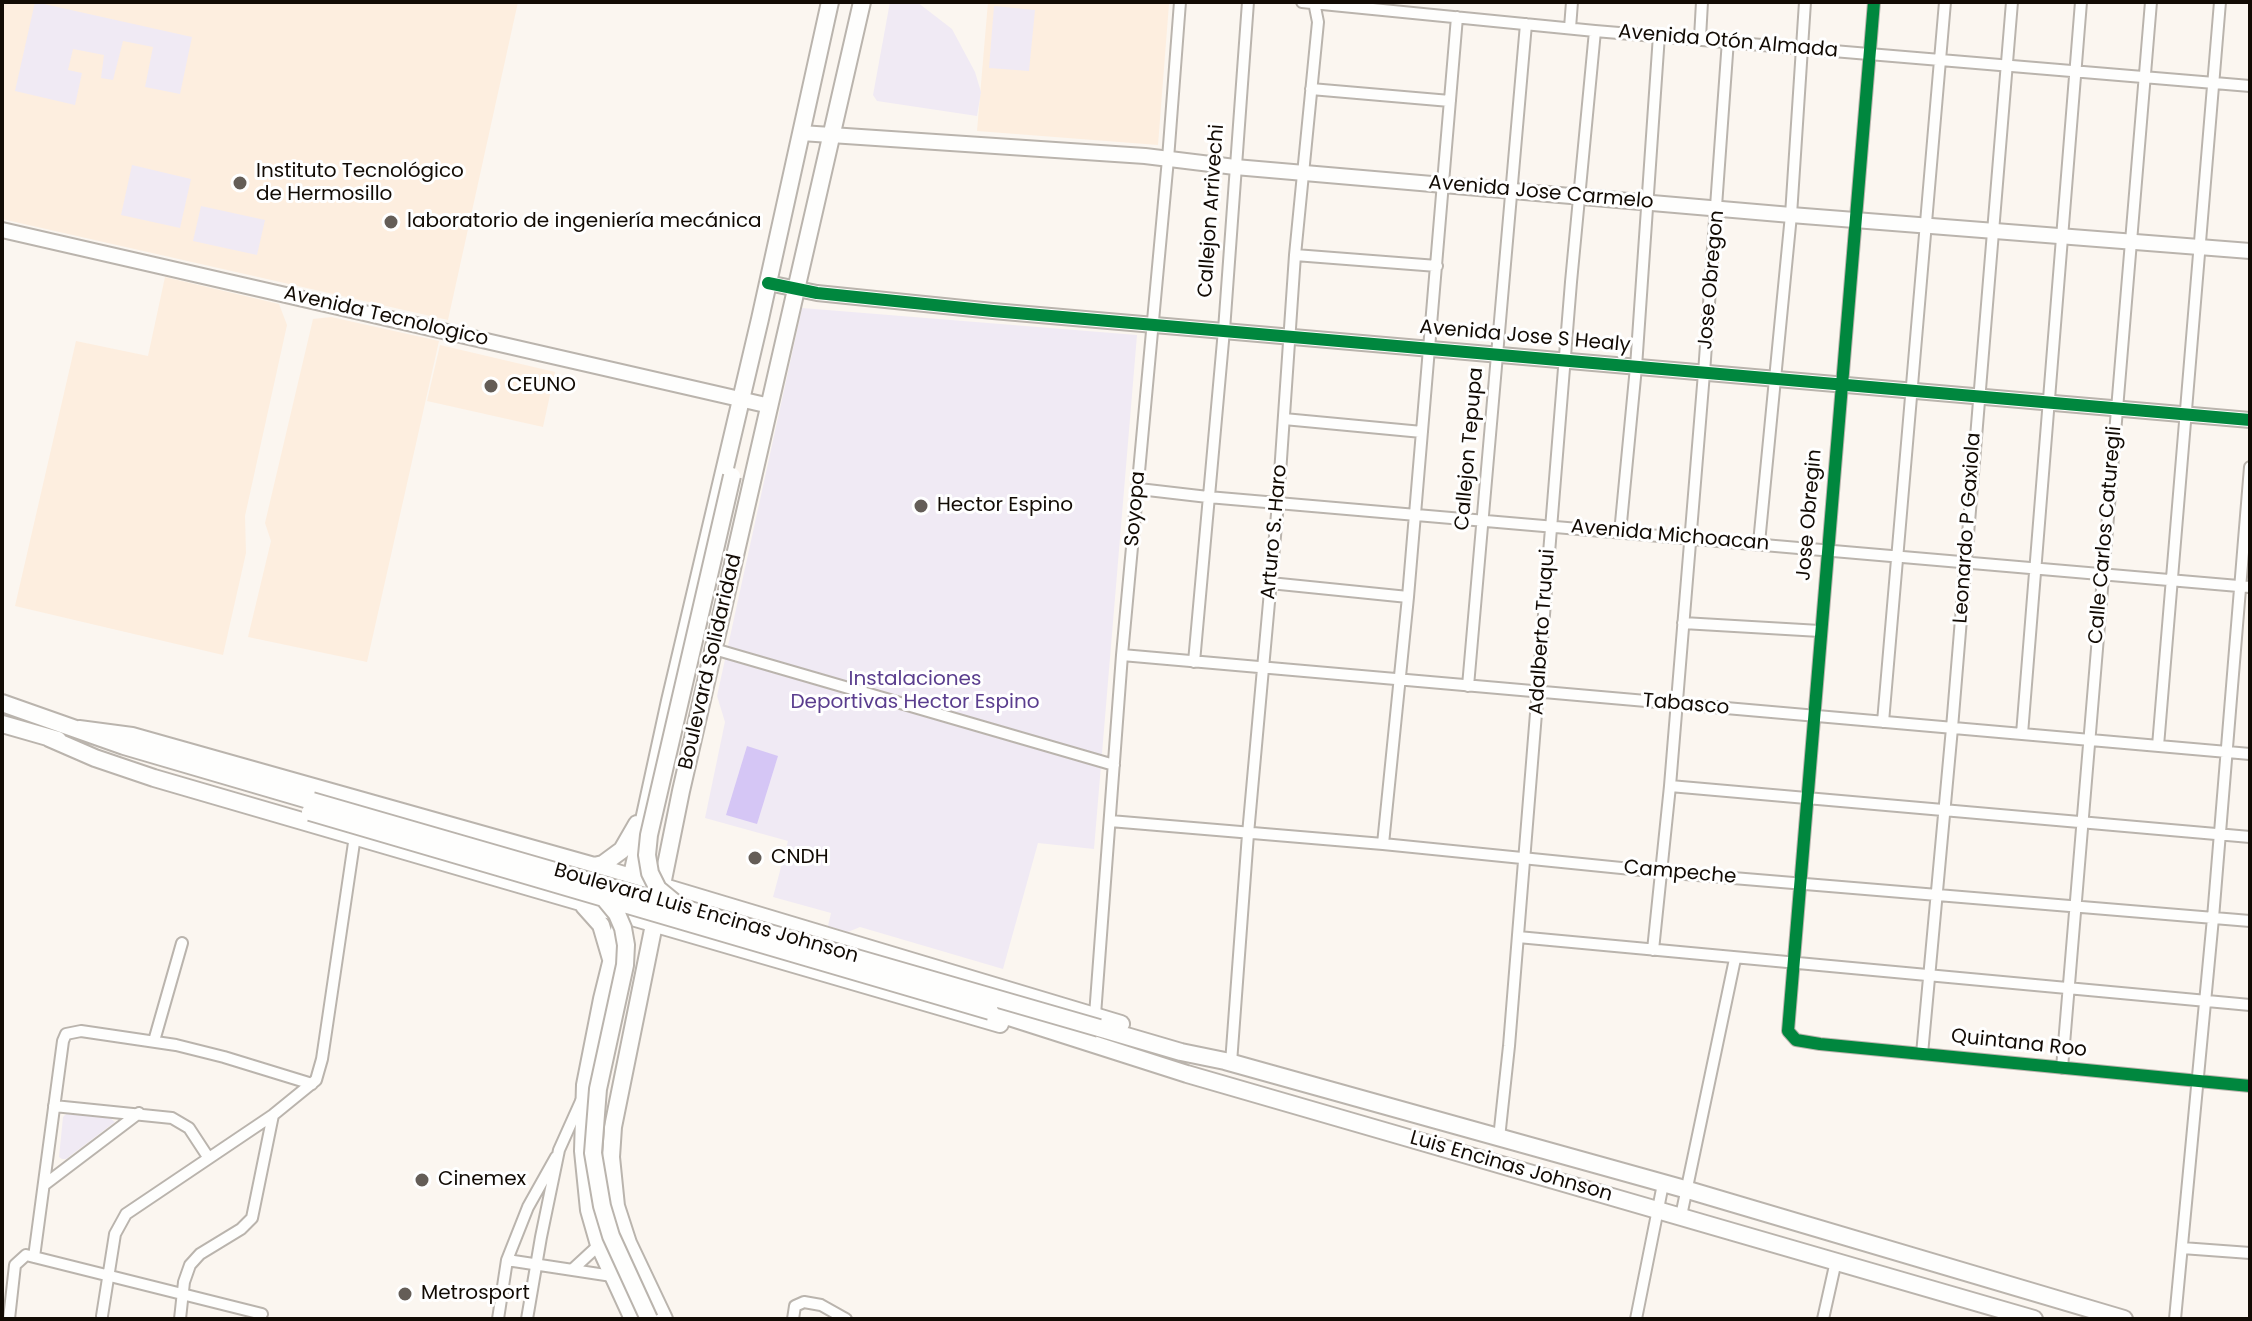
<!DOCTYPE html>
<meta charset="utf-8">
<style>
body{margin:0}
#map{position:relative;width:2252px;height:1321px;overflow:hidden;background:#fbf6f0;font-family:Poppins,sans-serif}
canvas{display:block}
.frame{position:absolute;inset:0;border:4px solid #120b04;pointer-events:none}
</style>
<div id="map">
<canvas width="2252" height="1321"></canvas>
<div class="frame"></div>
</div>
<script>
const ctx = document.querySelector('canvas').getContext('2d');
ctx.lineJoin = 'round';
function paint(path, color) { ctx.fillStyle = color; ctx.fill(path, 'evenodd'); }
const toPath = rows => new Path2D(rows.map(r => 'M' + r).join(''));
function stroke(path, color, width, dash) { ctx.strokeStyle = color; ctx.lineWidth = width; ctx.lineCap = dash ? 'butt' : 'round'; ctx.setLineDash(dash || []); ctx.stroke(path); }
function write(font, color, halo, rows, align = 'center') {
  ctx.font = font + ' Poppins,sans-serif'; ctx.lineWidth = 6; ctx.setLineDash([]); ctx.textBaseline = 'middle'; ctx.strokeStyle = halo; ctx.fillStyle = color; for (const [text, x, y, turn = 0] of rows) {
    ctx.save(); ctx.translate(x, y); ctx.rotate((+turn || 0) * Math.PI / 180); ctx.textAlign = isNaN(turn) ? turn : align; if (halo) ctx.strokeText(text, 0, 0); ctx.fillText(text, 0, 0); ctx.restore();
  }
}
paint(toPath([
 [2,2,518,2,448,320,2,219],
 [988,2,1169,4,1158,145,977,131],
 [165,277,279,304,287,325,245,516,246,553,223,655,15,606,76,341,148,356],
 [331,317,439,341,367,662,248,637,271,541,265,523,313,319],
 [440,345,555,372,543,427,427,401]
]), '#fdeedf');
paint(toPath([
 [35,2,192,37,180,94,145,87,153,47,123,41,113,80,101,78,104,55,73,49,68,70,82,73,75,105,15,91],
 [890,2,917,2,952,29,975,72,981,92,977,116,877,101,873,95],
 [994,6,1035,10,1029,71,989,68],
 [132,165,191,179,180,228,121,215],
 [201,206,265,220,257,255,193,241],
 [802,308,1137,335,1094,849,1038,843,1003,969,860,927,848,932,828,926,831,913,773,897,788,841,705,818,725,722,717,696],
 [66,1114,109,1117,115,1122,66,1159,62,1159,59,1157,63,1117]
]), '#f0eaf4');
paint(toPath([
 [747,746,778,756,757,824,726,815]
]), '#d5c6f5');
const minor = toPath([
 [1302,2,1595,31,2250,86],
 [1874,2,1788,1031,1796,1040,1820,1044,2250,1086],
 [1570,28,1572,2],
 [1700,38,1702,2],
 [1311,89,1450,101],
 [1295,255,1437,266],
 [1284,419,1422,432],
 [1139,489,1208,497,2250,587],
 [1620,533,1636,367,1659,35],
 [1759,543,1791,215,1805,2],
 [1270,583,1408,597],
 [1683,623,1820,631],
 [714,649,1114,765],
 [1122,655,2250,754],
 [1194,662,1224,330,1248,2],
 [1468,686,1526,24],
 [1883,722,1945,2],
 [2022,734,2081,2],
 [2158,746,2220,2],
 [1670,786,2250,837],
 [1110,821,1383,844,1661,872,2250,921],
 [1383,844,1408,597,1457,17],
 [1518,937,2250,1005],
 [1653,950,1670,786,1704,373,1728,40],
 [1095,1015,1122,655,1168,159,1180,2],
 [154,1041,182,943],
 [1922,1054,1952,728,2012,2],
 [1231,1063,1248,834,1278,503,1295,255,1318,22,1314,2],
 [2062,1068,2151,2],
 [54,1106,172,1118,189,1128,208,1157],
 [1499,1138,1509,1046,1571,282,1595,31],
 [44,1185,139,1113],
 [1681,1216,1735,959],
 [2182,1248,2250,1253],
 [34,1257,63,1041,66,1034,81,1031,176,1045,224,1057,312,1084],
 [507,1260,612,1276],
 [573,1269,599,1245],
 [102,1316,115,1234,126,1214,273,1115,316,1080,322,1059,355,836],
 [9,1319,15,1265,26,1255,262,1314],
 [180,1319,184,1282,190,1265,200,1254,241,1229,252,1218,273,1115],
 [498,1319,507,1260,528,1207,556,1157],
 [527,1319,541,1237,559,1150,581,1101],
 [793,1319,795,1306,804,1302,821,1305,846,1319],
 [1636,1319,1663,1184],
 [1823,1319,1836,1261],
 [2175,1319,2213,918,2250,467]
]);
const tertiary = toPath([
 [801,133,1145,156,1235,167,1791,215,2250,251],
 [2,230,770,406],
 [768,283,817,293,993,311,2250,420]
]);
const primary = toPath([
 [2,703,124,746,312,801],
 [2,724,58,740],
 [79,729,132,736,594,866,603,864,622,850,637,824],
 [49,738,95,758,154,778,1000,1024],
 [594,866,1121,1024],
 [584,906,601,925,611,959],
 [990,1011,1187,1074,2034,1319],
 [1099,1028,1181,1052,1225,1061,1688,1190,2124,1319],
 [633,1319,599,1245,589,1210,583,1151,585,1085,602,999,627,898,670,701,760,319,830,2],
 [664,1319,628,1243,616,1206,611,1157,613,1127,681,791,862,2]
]);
stroke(minor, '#bab4ad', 14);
stroke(tertiary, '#bab4ad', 18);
stroke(primary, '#bab4ad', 20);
stroke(minor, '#fefefd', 10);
stroke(tertiary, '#fefefd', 14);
stroke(primary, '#fefefd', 16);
const primaryBridge = toPath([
 [312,801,1099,1028],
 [310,812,990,1011],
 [603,897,617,914,623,928,626,945,625,965,598,1089,593,1153,602,1206,611,1236,649,1319],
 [675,903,658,889,650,873,647,855,649,835,732,476]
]);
stroke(primaryBridge, '#bab4ad', 20, []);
stroke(primaryBridge, '#fefefd', 16);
stroke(toPath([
 [1874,2,1788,1031,1796,1040,1820,1044,2250,1086],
 [768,283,817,293,993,311,2250,420]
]), '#00873e', 12);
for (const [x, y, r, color] of [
 [240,183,8,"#645d57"],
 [391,222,8,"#645d57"],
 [491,386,8,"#645d57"],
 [921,506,8,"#645d57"],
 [755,858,8,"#645d57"],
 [422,1180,8,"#645d57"],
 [405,1294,8,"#645d57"]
]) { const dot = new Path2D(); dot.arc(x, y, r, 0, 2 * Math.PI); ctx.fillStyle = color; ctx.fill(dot); stroke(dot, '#fff', 3); }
write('20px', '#120b04', '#fff', [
 ["Avenida Otón Almada",1728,42,5],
 ["Avenida Jose Carmelo",1541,193,5],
 ["Callejon Arrivechi",1212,211,-86],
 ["Jose Obregon",1712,280,-85],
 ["Avenida Tecnologico",386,317,13],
 ["Avenida Jose S Healy",1525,337,5],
 ["Callejon Tepupa",1470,449,-85],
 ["Soyopa",1136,509,-85],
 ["Jose Obregin",1810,515,-85],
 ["Leonardo P Gaxiola",1968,528,-86],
 ["Arturo S. Haro",1275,532,-85],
 ["Calle Carlos Caturegli",2106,535,-85],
 ["Avenida Michoacan",1670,536,5],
 ["Adalberto Truqui",1543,632,-86],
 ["Boulevard Solidaridad",711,662,-77],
 ["Tabasco",1686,705,5],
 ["Campeche",1680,873,5],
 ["Boulevard Luis Encinas Johnson",706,914,16],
 ["Quintana Roo",2019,1044,6],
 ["Luis Encinas Johnson",1511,1167,16]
]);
write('20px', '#120b04', '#fff', [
 ["Instituto Tecnológico",256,172],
 ["de Hermosillo",256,195],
 ["laboratorio de ingeniería mecánica",407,222],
 ["CEUNO",507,386],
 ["Hector Espino",937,506],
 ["CNDH",771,858],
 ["Cinemex",438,1180],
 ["Metrosport",421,1294]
], 'left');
write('20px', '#5a3d8e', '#fff', [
 ["Instalaciones",915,680],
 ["Deportivas Hector Espino",915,703]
]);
</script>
